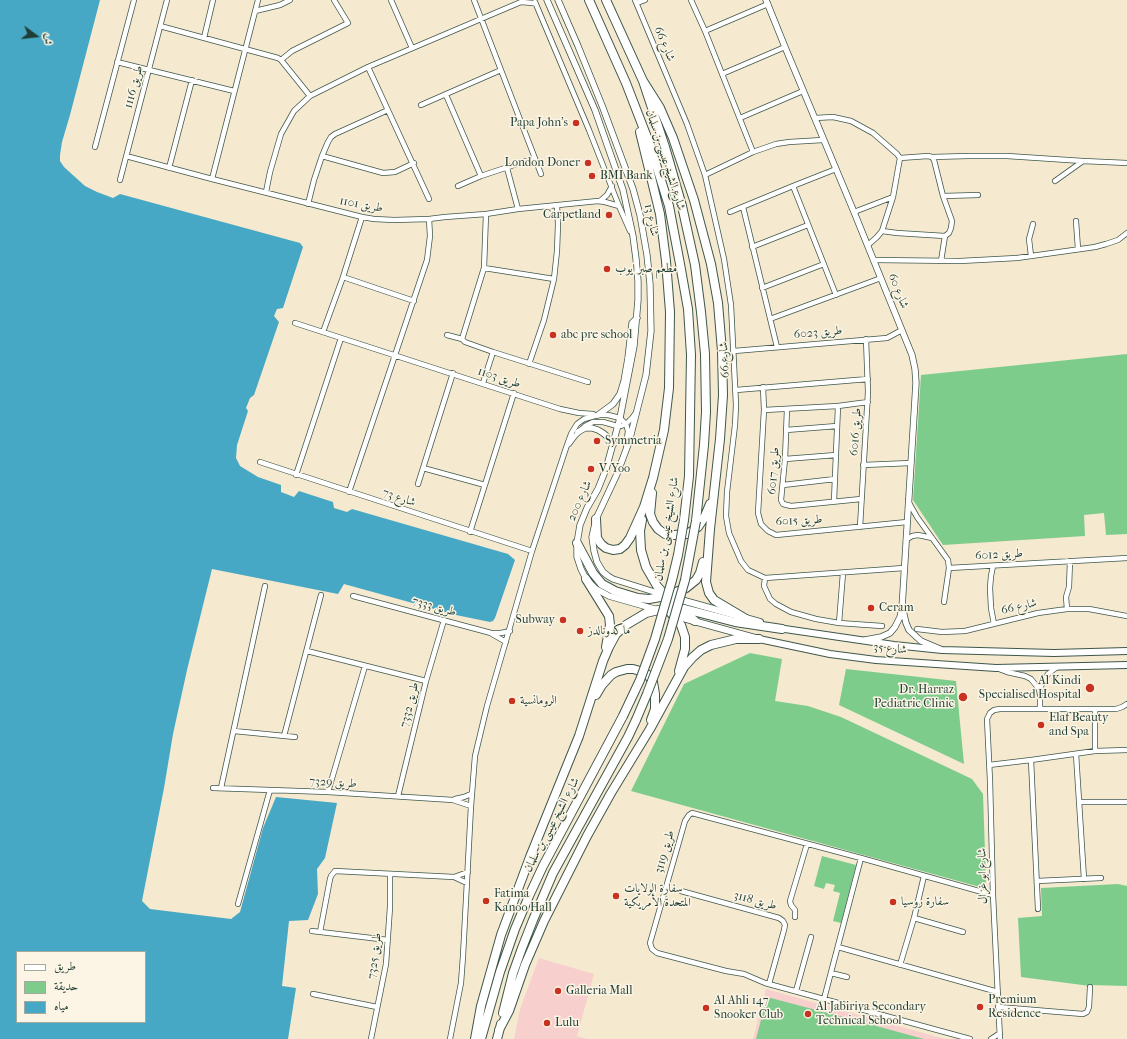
<!DOCTYPE html>
<meta charset="utf-8">
<style>
body{margin:0}
#map{position:relative;width:1127px;height:1039px;overflow:hidden;background:#f5e9cf;font-family:"IM FELL French Canon",Amiri,serif}
canvas{display:block}
.legend{position:absolute;left:16px;top:951px;width:130px;height:72px;box-sizing:border-box;background:#fcf5e5;border:1px solid #a4ab9e;margin:0;padding:5px 7px;list-style:none;font-size:12px;color:#1f3d34}
.legend li{display:flex;align-items:center;gap:8px;height:20px}
.legend b{width:20px;border:1px solid #a4ab9e}
.north{position:absolute;left:16px;top:16px;width:40px;height:40px;-webkit-text-stroke:3px #fcf5e5;paint-order:stroke;rotate:105deg;font-size:11px;font-weight:700;line-height:16px;text-align:center;color:#1f3d34}
.north::after{content:'';display:block;margin:auto;width:14px;height:18px;background:#1f3d34;clip-path:polygon(50% 0,100% 100%,50% 72%,0 100%)}
</style>
<div id="map">
<canvas width="1127" height="1039"></canvas>
<ul class="legend">
<li><b style="height:5px;background:#fff"></b>طريق</li>
<li><b style="height:11px;background:#7ecc8c"></b>حديقة</li>
<li><b style="height:11px;background:#46a8c5"></b>مياه</li>
</ul>
<div class="north">ش</div>
</div>
<script>
const ctx = document.querySelector('canvas').getContext('2d');
ctx.lineJoin = 'round';
function paint(path, color) { ctx.fillStyle = color; ctx.fill(path, 'evenodd'); }
const toPath = rows => new Path2D(rows.map(r => 'M' + r).join(''));
function stroke(path, color, width, dash) { ctx.strokeStyle = color; ctx.lineWidth = width; ctx.lineCap = dash ? 'butt' : 'round'; ctx.setLineDash(dash || []); ctx.stroke(path); }
function write(font, color, halo, rows, align = 'center') {
  ctx.font = font + ' "IM FELL French Canon",Amiri,serif'; ctx.lineWidth = 3; ctx.setLineDash([]); ctx.textBaseline = 'middle'; ctx.strokeStyle = halo; ctx.fillStyle = color; for (const [text, x, y, turn = 0] of rows) {
    ctx.save(); ctx.translate(x, y); ctx.rotate((+turn || 0) * Math.PI / 180); ctx.textAlign = isNaN(turn) ? turn : align; if (halo) ctx.strokeText(text, 0, 0); ctx.fillText(text, 0, 0); ctx.restore();
  }
}
paint(toPath([
 [539,958,594,974,577,1036,587,1039,514,1039,520,1009],
 [766,989,945,1039,753,1039]
]), '#f7d0ce');
paint(toPath([
 [1127,354,1127,534,1106,535,1104,513,1084,515,1085,536,943,545,913,500,921,375],
 [750,653,782,659,775,701,808,706,841,717,972,779,983,794,986,882,980,887,631,791,684,684],
 [846,669,956,681,964,764,839,705],
 [822,856,856,865,841,923,833,921,840,893,833,891,835,885,826,883,824,889,814,886],
 [1118,884,1127,886,1127,986,1090,985,1090,986,1021,977,1018,918,1042,916,1041,888],
 [767,997,858,1021,924,1039,756,1039]
]), '#7ecc8c');
paint(toPath([
 [0,0,100,0,70,115,62,142,60,155,60,161,64,167,85,186,97,192,113,198,120,194,300,243,303,247,283,308,277,309,274,316,279,322,254,395,250,398,246,408,248,411,237,445,236,458,240,466,258,477,281,485,281,492,294,497,299,491,333,502,334,508,347,512,352,509,508,554,515,560,495,618,493,621,490,622,456,615,344,584,338,594,212,569,187,670,173,734,164,788,142,901,150,909,231,919,240,912,263,828,276,797,337,803,325,858,317,869,318,894,308,920,289,921,282,986,296,988,288,1039,0,1039],
 [17,952,145,952,145,1022,17,1022]
]), '#46a8c5');
const minor = toPath([
 [391,0,412,48],
 [474,0,541,174],
 [635,0,687,124,705,175,724,259,731,305,736,405,735,425,727,492,726,516,729,533,741,561,748,570,765,578,904,568],
 [691,0,705,31,753,152],
 [535,2,589,130,619,206,630,231],
 [637,3,645,0],
 [255,11,280,5,290,0],
 [160,26,278,58,281,60,310,96],
 [705,31,768,4],
 [204,38,213,0],
 [281,60,292,51,348,23,334,0],
 [117,62,234,91],
 [368,67,429,199],
 [722,74,785,47],
 [446,95,481,176],
 [421,105,501,70],
 [740,118,803,91],
 [815,118,833,117,851,121,873,133,897,154,900,158,893,197,882,231,877,237,868,245],
 [95,147,134,0],
 [126,156,212,179,362,217,374,219,394,220,429,219,445,217,486,214,518,209,598,201,605,202,619,206],
 [322,156,383,173,395,172,414,163],
 [932,157,968,156,1007,156,1083,161],
 [900,158,928,156,932,157,934,160,943,196,952,221,951,228,949,233,945,236,941,261],
 [169,168,192,80],
 [507,168,518,209],
 [705,175,753,152,776,144,789,142,823,140],
 [212,179,258,0],
 [120,180,167,0],
 [1055,181,1083,161,1127,163],
 [458,186,481,176,535,158],
 [793,186,836,295],
 [266,192,270,172,281,134,294,111,310,96,368,67,521,2,533,3,536,4],
 [943,196,978,195],
 [600,201,607,195,612,186],
 [308,204,314,180,322,156,328,142,331,137,335,134,388,110],
 [743,207,777,347],
 [730,212,793,186,836,169],
 [854,212,893,197],
 [1076,221,1078,249],
 [882,231,897,233,945,236],
 [752,247,808,225],
 [1031,256,1029,239,1033,224],
 [874,260,960,261,1017,258,1095,247,1106,244,1118,240,1127,233],
 [484,268,554,279],
 [343,277,414,301],
 [762,288,824,264],
 [770,319,881,278],
 [295,323,560,409,579,413,593,414],
 [323,332,343,277,362,217],
 [447,335,462,339,465,342,493,352,588,382],
 [462,339,484,268,486,214],
 [734,351,887,338,902,330],
 [529,364,544,320,554,279,557,251,558,224,557,206],
 [483,383,493,352],
 [763,387,764,410,758,513,761,524,768,531,776,535,907,522],
 [736,390,868,379],
 [787,409,785,459,781,500,783,504,791,506,861,499],
 [764,410,838,406,868,402],
 [786,430,837,426],
 [569,444,575,436,585,426,593,422,603,422,617,426,621,426,626,424,632,418,635,414],
 [785,459,836,455],
 [260,462,532,551],
 [863,465,911,463],
 [423,468,485,485],
 [296,475,341,338],
 [418,484,453,373],
 [783,485,835,479],
 [349,492,427,260,430,236,429,219],
 [834,501,838,406],
 [908,501,917,517,948,560,949,568,944,602],
 [860,527,868,392,866,339],
 [470,532,514,393],
 [906,540,912,536,918,535,932,538],
 [993,566,991,576,990,588,991,608,994,624],
 [949,568,1127,558],
 [765,578,764,586,770,599,776,604,791,612,816,619,839,623,882,626],
 [353,596,491,633,501,633,510,631],
 [1067,609,1066,597,1069,587,1070,561],
 [839,623,843,573],
 [917,629,942,632,965,631,1038,613,1067,609,1089,609,1127,616],
 [492,634,506,642],
 [307,651,426,681],
 [999,669,1007,672,1025,676,1031,679,1039,689,1040,695],
 [1040,709,1040,689,1042,684,1048,674,1057,667],
 [234,731,295,737],
 [284,736,321,595],
 [1095,751,1095,709],
 [1076,754,1084,879],
 [1031,760,1038,909],
 [989,765,1031,760,1095,751,1127,750],
 [213,788,328,792,453,800,471,806],
 [221,788,265,586],
 [328,792,365,666],
 [398,796,426,681,444,620],
 [455,799,464,797,471,794],
 [1080,802,1127,802],
 [454,877,467,883],
 [1037,881,1101,878],
 [681,891,779,918,783,921,785,925,784,930,769,984],
 [238,904,270,790],
 [795,917,795,910,791,905,790,901,807,844],
 [914,918,963,932],
 [312,931,388,940],
 [320,932,330,879,331,876,335,871,454,877,468,872],
 [838,947,998,992],
 [900,965,914,918,924,876],
 [831,973,847,977],
 [796,991,811,937],
 [313,994,377,1007],
 [824,999,861,858],
 [998,1007,1083,1014,1087,1012,1089,1007,1090,987],
 [371,1039,386,964,390,907,390,874],
 [450,1039,461,983,463,956,471,806,475,756,487,706,532,551,566,448,571,434,577,424,584,419,598,415,608,415,620,418,626,424,628,431,626,445],
 [970,1039,765,983,744,974,726,971,657,953,652,949,650,943,685,821,689,815,692,813,861,858,993,895],
 [991,1039,1000,1033],
 [1000,1039,993,895,990,781,987,719,990,713,994,710,1000,709,1116,709,1122,707,1127,704]
]);
const tertiary = toPath([
 [547,0,595,110,623,190,633,236,636,259,638,281,638,300,634,346,620,418,606,469,598,489,587,508,580,525,577,543,577,557,581,569,586,579,596,589,609,596,658,610],
 [558,0,578,46,603,108,633,189,640,215,647,255,650,284,651,331,646,375,629,442,617,474,596,519,592,537,594,551,597,562,603,572,608,576,613,579,664,595],
 [766,0,785,47,854,212,912,355,915,369,916,383,902,608,900,617,895,627,890,633,881,637,865,640],
 [598,415,613,404,620,394,624,381,628,358,632,323,637,318],
 [578,432,585,428,592,428,598,430,603,433,610,439,613,445],
 [903,610,906,623,909,630,921,641,940,649]
]);
const secondary = toPath([
 [667,596,760,622],
 [672,615,759,639,830,654,876,660,996,668,1127,665],
 [778,628,894,645,942,650,1054,653,1127,651]
]);
const motorway = toPath([
 [589,0,626,83,650,145,669,206,680,264,688,309,691,355,689,476,684,520],
 [606,0,643,81,665,147,682,206,695,265,701,312,705,354,706,412,704,445,696,521],
 [643,81,660,108,673,138,694,200,711,264,718,303,722,351,723,395,720,439,710,529,706,582,709,593,714,600,746,619],
 [652,493,650,514,653,522,658,529,665,534,674,535,687,534,698,527,704,518,710,504],
 [596,519,597,538,601,544,606,548,613,550,620,549,625,545,630,538,644,507,653,478,664,430,669,388,670,312,666,261,660,214,640,132],
 [642,520,640,531,641,550,646,567,657,586,666,596,677,607,695,621],
 [577,543,593,573,602,584,615,591,638,598,649,599,666,596,686,588,696,580,700,573,703,562],
 [586,579,609,616,610,625,606,647],
 [670,612,681,625,685,637,685,649,679,671],
 [596,695,602,685,611,675,616,672,627,669,633,669,644,672,648,675,653,682,655,694,655,709,651,720],
 [503,1013,513,973,522,948,533,920,553,873,628,737,636,720],
 [499,1030,509,1011,525,965,544,921,587,836,611,793,650,729,684,667,693,657,701,650,711,645,736,639,759,639],
 [475,1039,481,1006,501,935,530,857,579,736,603,661,609,647,616,634,626,625,646,613,667,608,677,607,735,622,782,629],
 [481,1039,500,972,515,929,529,896,543,866,623,716],
 [497,1039,501,1024]
]);
stroke(minor, '#3f574b', 6);
stroke(tertiary, '#3f574b', 7);
stroke(secondary, '#3f574b', 8);
stroke(motorway, '#3f574b', 10);
stroke(minor, '#fff', 4.5);
stroke(tertiary, '#fff', 5.5);
stroke(secondary, '#fff', 6);
stroke(motorway, '#fff', 8);
const motorwayBridge = toPath([
 [623,716,640,680,655,639,672,580,678,555,684,520],
 [636,720,647,694,668,639,685,580,696,521]
]);
stroke(motorwayBridge, '#3f574b', 10, []);
stroke(motorwayBridge, '#fff', 8);
for (const [x, y, r, color] of [
 [576,123,4,"#c8321e"],
 [588,163,4,"#c8321e"],
 [592,176,4,"#c8321e"],
 [609,215,4,"#c8321e"],
 [607,269,4,"#c8321e"],
 [553,335,4,"#c8321e"],
 [597,441,4,"#c8321e"],
 [591,469,4,"#c8321e"],
 [871,608,4,"#c8321e"],
 [563,620,4,"#c8321e"],
 [580,631,4,"#c8321e"],
 [1090,688,5,"#c8321e"],
 [963,697,5,"#c8321e"],
 [512,701,4,"#c8321e"],
 [1041,725,4,"#c8321e"],
 [616,896,4,"#c8321e"],
 [486,901,4,"#c8321e"],
 [893,902,4,"#c8321e"],
 [558,991,4,"#c8321e"],
 [980,1007,4,"#c8321e"],
 [706,1008,4,"#c8321e"],
 [808,1014,4,"#c8321e"],
 [547,1023,4,"#c8321e"]
]) { const dot = new Path2D(); dot.arc(x, y, r, 0, 2 * Math.PI); ctx.fillStyle = color; ctx.fill(dot); stroke(dot, '#fcf5e5', 1.5); }
write('12px', '#1f3d34', '#fcf5e5', [
 ["شارع 66",664,44,67],
 ["طريق 1116",134,87,-75],
 ["شارع الشيخ عيسى بن سلمان",665,160,72],
 ["طريق 1101",361,205,10],
 ["شارع 13",651,220,78],
 ["شارع 60",898,291,68],
 ["طريق 6023",818,333,-5],
 ["شارع 66",725,360,-93],
 ["طريق 1103",499,378,18],
 ["طريق 6016",856,432,-86],
 ["طريق 6017",774,471,-86],
 ["شارع 73",399,498,18],
 ["شارع 200",580,501,-66],
 ["طريق 6015",799,521,-3],
 ["شارع الشيخ عيسى بن سلمان",667,529,-81],
 ["طريق 6012",999,555,-3],
 ["طريق 7333",434,607,15],
 ["شارع 66",1019,607,-13],
 ["شارع 35",890,649,5],
 ["طريق 7332",410,705,-76],
 ["طريق 7329",333,783,3],
 ["شارع الشيخ عيسى بن سلمان",552,825,-62],
 ["طريق 3119",665,852,-74],
 ["شارع ابو غزال",983,876,-91],
 ["طريق 3118",755,901,15],
 ["طريق 7325",375,956,-83]
]);
write('12px', '#1f3d34', '#fcf5e5', [
 ["Papa John's",568,123,"right"],
 ["London Doner",580,163,"right"],
 ["BMI Bank",600,176],
 ["Carpetland",601,215,"right"],
 ["مطعم صبر ايوب",615,269],
 ["abc pre school",561,335],
 ["Symmetria",605,441],
 ["V. Yoo",599,469],
 ["Ceram",879,608],
 ["Subway",555,620,"right"],
 ["ماكدونالدز",588,631],
 ["Al Kindi",1081,681,"right"],
 ["Specialised Hospital",1081,695,"right"],
 ["Dr. Harraz",954,690,"right"],
 ["Pediatric Clinic",954,704,"right"],
 ["الرومانسية",520,701],
 ["Elaf Beauty",1049,718],
 ["and Spa",1049,732],
 ["سفارة الولايات",624,889],
 ["المتحدة الأمريكية",624,903],
 ["Fatima",494,894],
 ["Kanoo Hall",494,908],
 ["سفارة روسيا",901,902],
 ["Galleria Mall",566,991],
 ["Premium",988,1000],
 ["Residence",988,1014],
 ["Al Ahli 147",714,1001],
 ["Snooker Club",714,1015],
 ["Al Jabiriya Secondary",816,1007],
 ["Technical School",816,1021],
 ["Lulu",555,1023]
], 'left');
</script>
